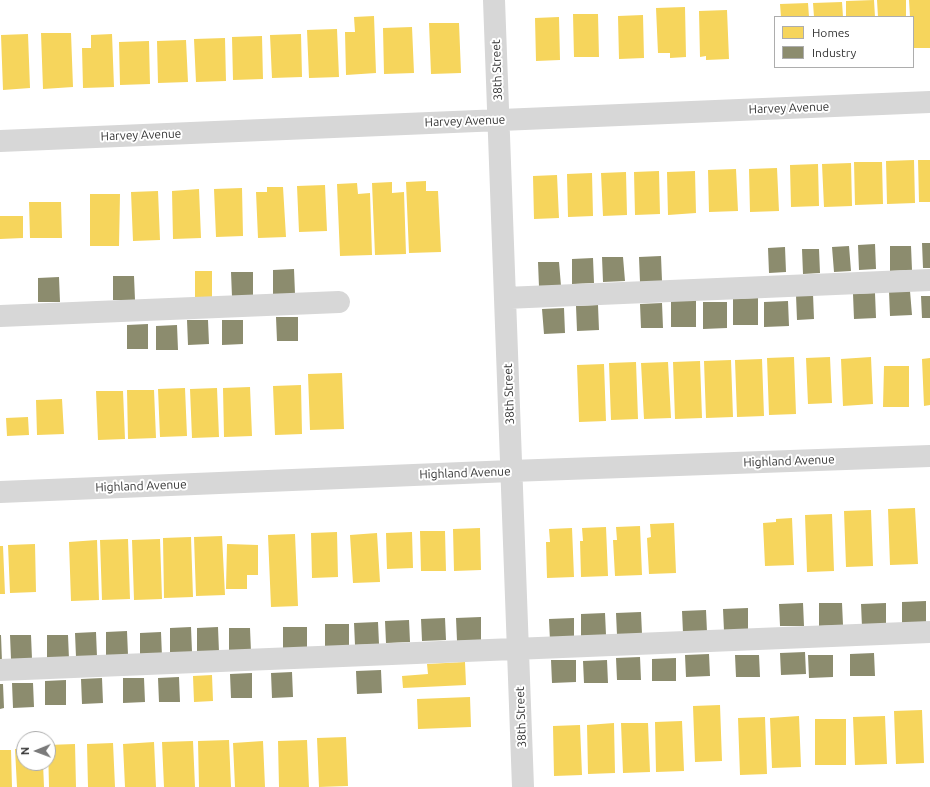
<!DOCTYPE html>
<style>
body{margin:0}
#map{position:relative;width:930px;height:787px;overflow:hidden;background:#fff;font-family:Ubuntu,sans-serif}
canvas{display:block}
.legend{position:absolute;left:774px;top:16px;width:140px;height:52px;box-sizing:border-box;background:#fff;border:1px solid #adadad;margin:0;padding:5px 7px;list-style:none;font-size:12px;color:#333}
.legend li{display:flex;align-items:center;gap:8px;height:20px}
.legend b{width:20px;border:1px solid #adadad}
.north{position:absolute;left:16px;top:731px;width:40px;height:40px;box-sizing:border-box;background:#fff;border:1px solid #adadad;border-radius:50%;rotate:269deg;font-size:11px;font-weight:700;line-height:16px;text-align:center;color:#333}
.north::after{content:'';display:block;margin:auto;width:14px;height:18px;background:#7a7a7a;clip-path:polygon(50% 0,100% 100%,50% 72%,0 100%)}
</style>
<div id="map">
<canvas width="930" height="787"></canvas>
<ul class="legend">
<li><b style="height:11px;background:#f6d55c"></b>Homes</li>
<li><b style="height:11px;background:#8c8c6e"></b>Industry</li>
</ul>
<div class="north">N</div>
</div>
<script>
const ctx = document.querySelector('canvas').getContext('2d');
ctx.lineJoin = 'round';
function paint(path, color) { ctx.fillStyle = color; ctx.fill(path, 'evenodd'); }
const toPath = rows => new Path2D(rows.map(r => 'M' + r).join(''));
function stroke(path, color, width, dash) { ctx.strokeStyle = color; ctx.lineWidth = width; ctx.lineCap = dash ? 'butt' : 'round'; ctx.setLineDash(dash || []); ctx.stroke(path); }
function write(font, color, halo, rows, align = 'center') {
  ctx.font = font + ' Ubuntu,sans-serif'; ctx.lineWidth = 4; ctx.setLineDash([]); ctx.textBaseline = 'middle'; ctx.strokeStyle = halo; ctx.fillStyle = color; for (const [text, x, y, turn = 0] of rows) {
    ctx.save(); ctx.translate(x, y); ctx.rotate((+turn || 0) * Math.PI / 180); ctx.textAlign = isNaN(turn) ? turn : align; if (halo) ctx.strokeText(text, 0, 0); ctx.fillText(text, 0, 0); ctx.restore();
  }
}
paint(toPath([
 [874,0,875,17,846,17,846,1],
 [877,0,906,0,906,17,878,17],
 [909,0,930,0,930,48,913,48,913,17,910,17],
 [842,2,843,17,814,17,813,3],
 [808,3,809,17,781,17,780,4],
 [685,7,686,57,670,58,670,53,658,53,656,8],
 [727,10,729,59,706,60,706,56,700,57,699,11],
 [573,14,598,14,599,57,574,57],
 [643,15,644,58,619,59,618,16],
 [374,16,376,73,346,75,345,32,355,32,354,17],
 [559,17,560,60,536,61,535,18],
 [429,23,459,23,461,73,431,74],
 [412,27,414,73,384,74,383,28],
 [337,29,339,77,309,78,307,30],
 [41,33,71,33,73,87,43,89],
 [28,34,30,88,3,90,1,35],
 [112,34,114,87,83,88,82,48,91,48,91,35],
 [301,34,302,77,272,78,270,35],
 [262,36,263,79,233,80,232,37],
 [225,38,226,81,196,82,194,39],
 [186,40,188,82,158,83,157,41],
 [149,41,150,84,120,85,119,42],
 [914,160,915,203,887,204,886,161],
 [918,160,930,160,930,202,919,202],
 [854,162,882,162,883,204,855,205],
 [851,163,852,206,824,207,822,164],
 [818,164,819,206,791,207,790,165],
 [777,168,779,211,750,212,749,169],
 [736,169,738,211,709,212,708,170],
 [659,171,660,214,635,215,634,172],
 [695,171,696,213,668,215,667,172],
 [626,172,627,215,603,216,601,173],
 [592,173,593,216,568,217,567,174],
 [557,175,559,218,534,219,533,176],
 [426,181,426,191,438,191,441,252,409,253,406,182],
 [392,182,392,193,404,192,406,254,375,255,372,183],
 [357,183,358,194,370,193,372,255,340,256,337,184],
 [325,185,327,231,299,232,297,186],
 [267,187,283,187,286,237,258,238,256,192,267,192],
 [242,188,243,236,216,237,214,189],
 [199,189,201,238,173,239,172,191],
 [158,191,160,240,133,241,131,192],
 [90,194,120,194,119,246,90,246],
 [29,202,61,202,62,238,30,238],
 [0,216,23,216,23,238,0,239],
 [195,271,212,271,212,298,195,298],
 [794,357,796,414,769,415,767,358],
 [830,357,832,403,808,404,806,358],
 [871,357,873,404,843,406,841,359],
 [930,358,930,405,924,406,922,359],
 [762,359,764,416,737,417,735,360],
 [731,360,733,417,706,418,704,361],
 [700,361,702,418,675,419,673,362],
 [636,362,638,419,611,420,609,363],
 [668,362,671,418,644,419,641,363],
 [604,364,606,421,579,422,577,365],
 [884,366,909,366,909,407,883,407],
 [342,373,344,429,310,430,308,374],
 [301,385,302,434,275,435,273,386],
 [250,387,252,436,224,437,223,388],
 [185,388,187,436,160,437,158,389],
 [217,388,219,437,192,438,190,389],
 [127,390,154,390,156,438,128,439],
 [96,391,123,391,125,439,98,440],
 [62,399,64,434,37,435,36,400],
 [28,417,29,435,7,436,6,418],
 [915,508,918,564,890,565,888,509],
 [871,510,873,566,846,567,844,511],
 [832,514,834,571,807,572,805,515],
 [792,518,794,565,765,566,763,523,776,522,776,519],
 [674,523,676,573,649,574,647,538,651,537,650,524],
 [640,526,642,575,615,576,613,540,617,540,616,527],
 [606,527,608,576,581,577,580,541,583,541,582,528],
 [480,528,481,570,454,571,453,529],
 [572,528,574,577,547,578,546,542,550,542,549,529],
 [420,531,445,531,446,571,421,571],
 [337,532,338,577,312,578,311,533],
 [412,532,413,568,387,569,386,533],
 [377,533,380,582,353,583,350,535],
 [295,534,298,606,271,607,268,535],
 [222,536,225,595,196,596,194,537],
 [191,537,193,597,164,598,163,538],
 [128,539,130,599,102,600,100,540],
 [160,539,162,599,134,600,132,540],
 [97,540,99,600,71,601,69,542],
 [35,544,36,592,10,593,8,545],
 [227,544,258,545,258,575,247,575,247,589,226,589],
 [0,546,3,546,5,594,0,594],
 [465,662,466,685,403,688,402,676,428,674,427,664],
 [212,675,213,701,194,702,193,676],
 [470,697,471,727,418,729,417,699],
 [720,705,722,761,695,762,693,706],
 [922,710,924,763,896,764,894,711],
 [799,716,801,767,772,768,770,718],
 [885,716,887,764,855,765,853,717],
 [765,717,767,774,740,775,738,718],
 [815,719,846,719,846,765,815,765],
 [682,721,684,771,656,772,655,722],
 [614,723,615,773,588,774,587,725],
 [621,723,648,723,650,772,623,773],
 [580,725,582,775,554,776,553,726],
 [346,737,348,786,319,787,317,738],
 [229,740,231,787,199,787,198,741],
 [307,740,309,787,279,787,278,741],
 [193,741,195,787,164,787,162,742],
 [263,741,265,787,235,787,233,743],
 [154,742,156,787,125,787,123,744],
 [113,743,115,787,88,787,87,744],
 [75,744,76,787,49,787,48,745],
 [15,749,24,749,24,763,43,763,44,787,17,787],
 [0,750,11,750,12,787,0,787]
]), '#f6d55c');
paint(toPath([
 [922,243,930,243,930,268,923,268],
 [875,244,876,269,859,270,858,245],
 [849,246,851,271,834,272,832,247],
 [890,246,911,246,912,270,890,271],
 [785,247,786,272,769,273,768,248],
 [802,249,819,249,820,273,803,274],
 [661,256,662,281,640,282,639,257],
 [602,257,623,257,625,281,603,282],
 [593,258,594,283,572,284,572,259],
 [538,262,559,262,561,286,539,287],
 [294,269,295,294,273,294,273,270],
 [231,272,253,272,253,296,232,297],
 [113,276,134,276,135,300,113,300],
 [59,277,60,302,38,302,38,278],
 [889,291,910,291,912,315,890,316],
 [875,293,876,318,854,319,853,294],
 [813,294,814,319,797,320,796,295],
 [921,296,930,296,930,318,922,318],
 [758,298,758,325,733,325,733,299],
 [696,300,696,327,671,327,671,301],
 [788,301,789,326,764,327,764,302],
 [703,302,727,302,727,328,703,329],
 [662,303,663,328,641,328,640,304],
 [598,305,599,330,577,331,576,306],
 [564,308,565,333,544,334,542,309],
 [276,317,298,317,298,341,277,341],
 [187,320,208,320,209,344,188,345],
 [222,320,243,320,243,344,222,345],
 [148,324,148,349,127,349,127,325],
 [177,325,178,350,156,350,156,326],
 [926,601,926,624,902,625,902,602],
 [803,603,804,626,780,626,779,604],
 [819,603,842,603,843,625,819,626],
 [886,603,886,626,862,627,861,604],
 [748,608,748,630,724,631,723,609],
 [706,610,707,632,683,633,682,611],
 [641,612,642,634,617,635,616,613],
 [605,613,606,635,581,636,581,614],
 [481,617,481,640,457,641,456,618],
 [445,618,446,640,422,641,421,619],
 [574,618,574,640,550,641,549,619],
 [409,620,410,642,386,643,385,621],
 [378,622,379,644,355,645,354,623],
 [325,624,349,624,349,646,325,647],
 [191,627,192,652,170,653,170,628],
 [218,627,219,652,197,652,197,628],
 [283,627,307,627,307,649,283,650],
 [229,628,250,628,251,652,229,652],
 [127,631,128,655,106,656,106,632],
 [96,632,97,657,76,657,75,633],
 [161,632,162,657,140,657,140,633],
 [0,635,1,635,2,662,0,662],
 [10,635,31,635,32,659,11,659],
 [47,635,68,635,69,659,47,660],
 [805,652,806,674,781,675,780,653],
 [874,653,875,676,850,676,850,654],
 [709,654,710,676,686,677,685,655],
 [735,655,759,655,760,677,736,677],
 [808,655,833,655,833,677,809,678],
 [640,657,641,680,617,680,616,658],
 [676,658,676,681,652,681,652,659],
 [551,660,576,660,576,682,552,683],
 [607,660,608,683,584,683,583,661],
 [381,670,382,693,357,694,356,671],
 [292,672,293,697,272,698,271,673],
 [252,673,252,698,231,698,230,674],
 [179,677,180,702,159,702,158,678],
 [102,678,103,703,82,704,81,679],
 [123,678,144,678,145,702,123,703],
 [66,680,66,705,45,705,45,681],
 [12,683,33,683,34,707,13,708],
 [0,684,3,684,4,708,0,709]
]), '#8c8c6e');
stroke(toPath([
 [494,0,523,787],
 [0,141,930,102],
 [505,298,930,280],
 [0,316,339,302],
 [0,492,511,471,930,456],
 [0,670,930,632]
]), '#d7d7d7', 22);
write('12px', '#333', '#fff', [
 ["38th Street",497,70,-92],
 ["Harvey Avenue",789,108,-2],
 ["Harvey Avenue",465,121,-2],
 ["Harvey Avenue",141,135,-2],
 ["38th Street",509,394,-92],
 ["Highland Avenue",789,461,-2],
 ["Highland Avenue",465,473,-2],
 ["Highland Avenue",141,486,-2],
 ["38th Street",521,717,-92]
]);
</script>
